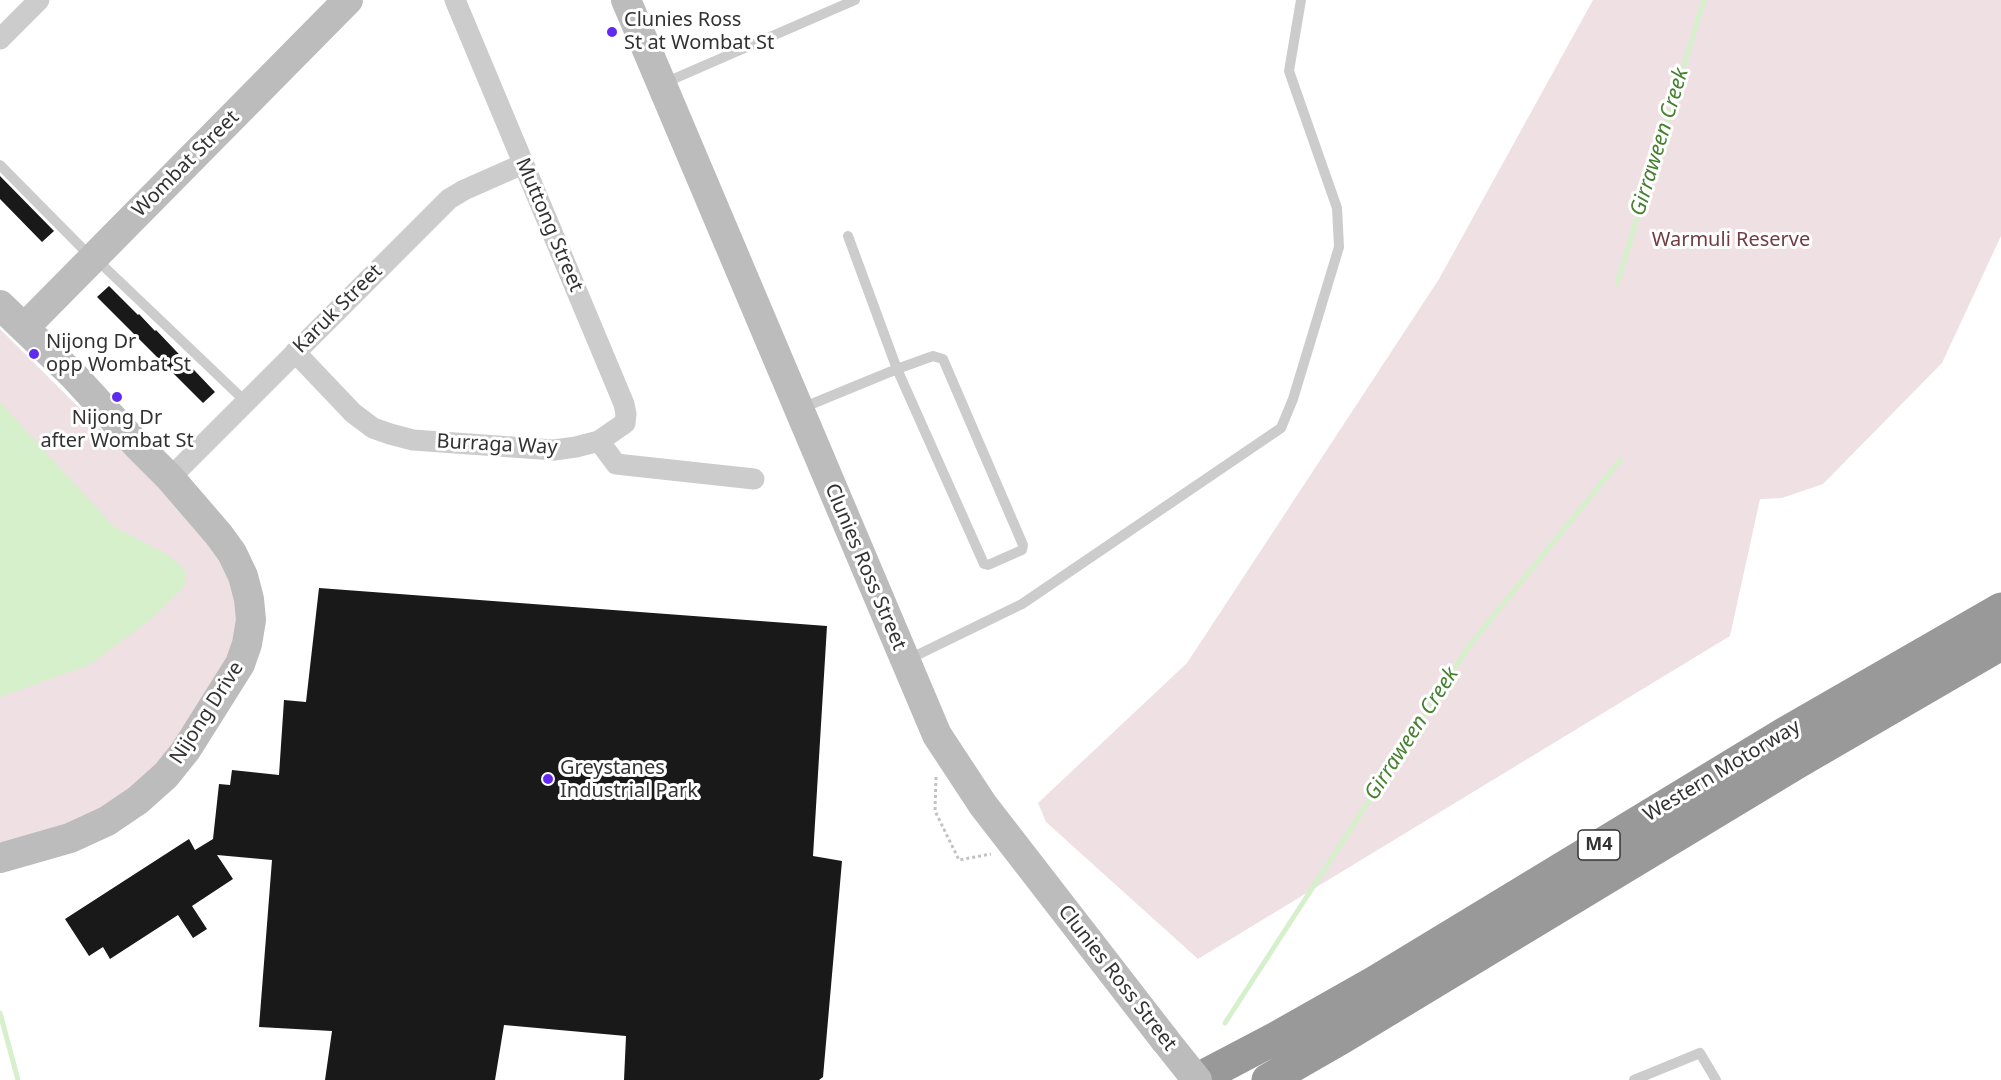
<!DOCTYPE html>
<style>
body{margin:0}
canvas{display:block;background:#fff}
</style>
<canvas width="2001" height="1080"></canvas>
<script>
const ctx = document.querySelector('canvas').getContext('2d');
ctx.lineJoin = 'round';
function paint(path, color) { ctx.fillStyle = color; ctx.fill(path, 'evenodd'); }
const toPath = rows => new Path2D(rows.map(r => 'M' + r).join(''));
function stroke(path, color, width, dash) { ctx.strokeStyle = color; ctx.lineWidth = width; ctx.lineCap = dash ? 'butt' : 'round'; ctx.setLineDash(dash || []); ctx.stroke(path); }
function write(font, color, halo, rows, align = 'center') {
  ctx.font = font + ' "Noto Sans",sans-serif'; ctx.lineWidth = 6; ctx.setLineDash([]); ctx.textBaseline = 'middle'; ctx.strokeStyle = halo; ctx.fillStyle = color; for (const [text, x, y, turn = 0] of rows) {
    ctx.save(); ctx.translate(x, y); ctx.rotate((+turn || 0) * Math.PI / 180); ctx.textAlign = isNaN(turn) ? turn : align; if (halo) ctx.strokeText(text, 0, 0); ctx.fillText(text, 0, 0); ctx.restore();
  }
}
paint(toPath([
 [1593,0,2001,0,2001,236,1942,363,1823,484,1782,498,1760,499,1730,636,1198,959,1046,822,1038,803,1187,663,1439,279],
 [0,329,187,515,215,547,232,581,238,626,232,654,217,682,153,771,100,810,66,826,0,844]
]), '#efe0e3');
paint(toPath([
 [0,402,113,526,168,555,185,570,185,585,161,609,147,622,89,665,0,697]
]), '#d5f0cb');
stroke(toPath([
 [1617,284,1704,0],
 [0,1013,18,1080],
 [1225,1023,1469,646,1620,460]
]), '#d5f0cb', 5);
paint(toPath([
 [0,176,54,231,42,242,0,199],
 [109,286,138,315,139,314,155,331,156,330,215,392,203,403,97,297],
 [319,588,827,626,813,856,842,861,823,1077,819,1080,624,1080,626,1036,504,1025,495,1080,325,1080,332,1031,259,1027,272,860,217,855,233,879,192,906,207,929,193,938,178,915,110,959,103,947,89,956,65,919,189,839,195,850,213,839,219,784,230,785,232,770,279,775,284,700,306,702]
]), '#191919');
stroke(toPath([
 [936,777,935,811,959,860,991,854]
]), '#c2c2c2', 3, [3, 3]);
stroke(toPath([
 [662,84,855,0],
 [0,165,83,249],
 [96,259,246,402],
 [802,408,897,369,933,356,943,359,1023,545,1022,550,988,565,984,564,897,369,848,236],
 [907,660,1022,604,1281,428,1293,399,1339,247,1337,208,1289,71,1301,0],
 [1634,1080,1700,1053,1716,1080]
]), '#ccc', 10);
stroke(toPath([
 [455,0,624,404,626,414,625,423,599,441],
 [0,39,39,0],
 [295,352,353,413,373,428,390,434,413,440,554,450,576,447,599,441,616,464,754,479],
 [170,478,449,199,464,190,523,164]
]), '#ccc', 21);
stroke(toPath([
 [626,0,937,735,983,805,1165,1040],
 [0,305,73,375,137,445,170,478,219,535,232,553,243,576,249,599,251,620,247,644,240,664,186,750,166,775,138,800,107,821,70,838,0,858],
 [24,328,348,0]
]), '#bcbcbc', 30);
stroke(toPath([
 [1196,1080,1276,1038,1375,982,1782,735,2001,609],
 [1268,1080,1343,1037,1798,762,2001,644]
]), '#999', 33);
stroke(toPath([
 [1165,1040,1197,1080]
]), '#bcbcbc', 30);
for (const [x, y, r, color] of [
 [612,32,6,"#612af3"],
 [34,354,6,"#612af3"],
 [117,397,6,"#612af3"],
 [548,779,6,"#612af3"]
]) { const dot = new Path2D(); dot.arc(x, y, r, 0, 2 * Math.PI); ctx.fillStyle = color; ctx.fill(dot); stroke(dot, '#fff', 2); }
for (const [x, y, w] of [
 [1599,845,42]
]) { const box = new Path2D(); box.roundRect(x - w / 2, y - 15, w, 30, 4.5); ctx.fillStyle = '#fff'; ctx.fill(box); stroke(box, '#323232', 1.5); }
write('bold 18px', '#323232', null, [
 ["M4",1599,845]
]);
write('20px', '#323232', '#fff', [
 ["Clunies Ross",624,20],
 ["St at Wombat St",624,43],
 ["Nijong Dr",46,342],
 ["opp Wombat St",46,365],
 ["Nijong Dr",117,418,"center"],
 ["after Wombat St",117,441,"center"],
 ["Greystanes",560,768],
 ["Industrial Park",560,791]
], 'left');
write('20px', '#323232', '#fff', [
 ["Wombat Street",186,164,-45],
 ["Muttong Street",549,225,67],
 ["Karuk Street",338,309,-45],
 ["Burraga Way",497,445,3],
 ["Clunies Ross Street",865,567,67],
 ["Nijong Drive",207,713,-57],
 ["Western Motorway",1722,771,-31],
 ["Clunies Ross Street",1117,978,52]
]);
write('20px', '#733b42', '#fff', [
 ["Warmuli Reserve",1731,240]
]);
write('italic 21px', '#468130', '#fff', [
 ["Girraween Creek",1660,142,-73],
 ["Girraween Creek",1412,734,-57]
]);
</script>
